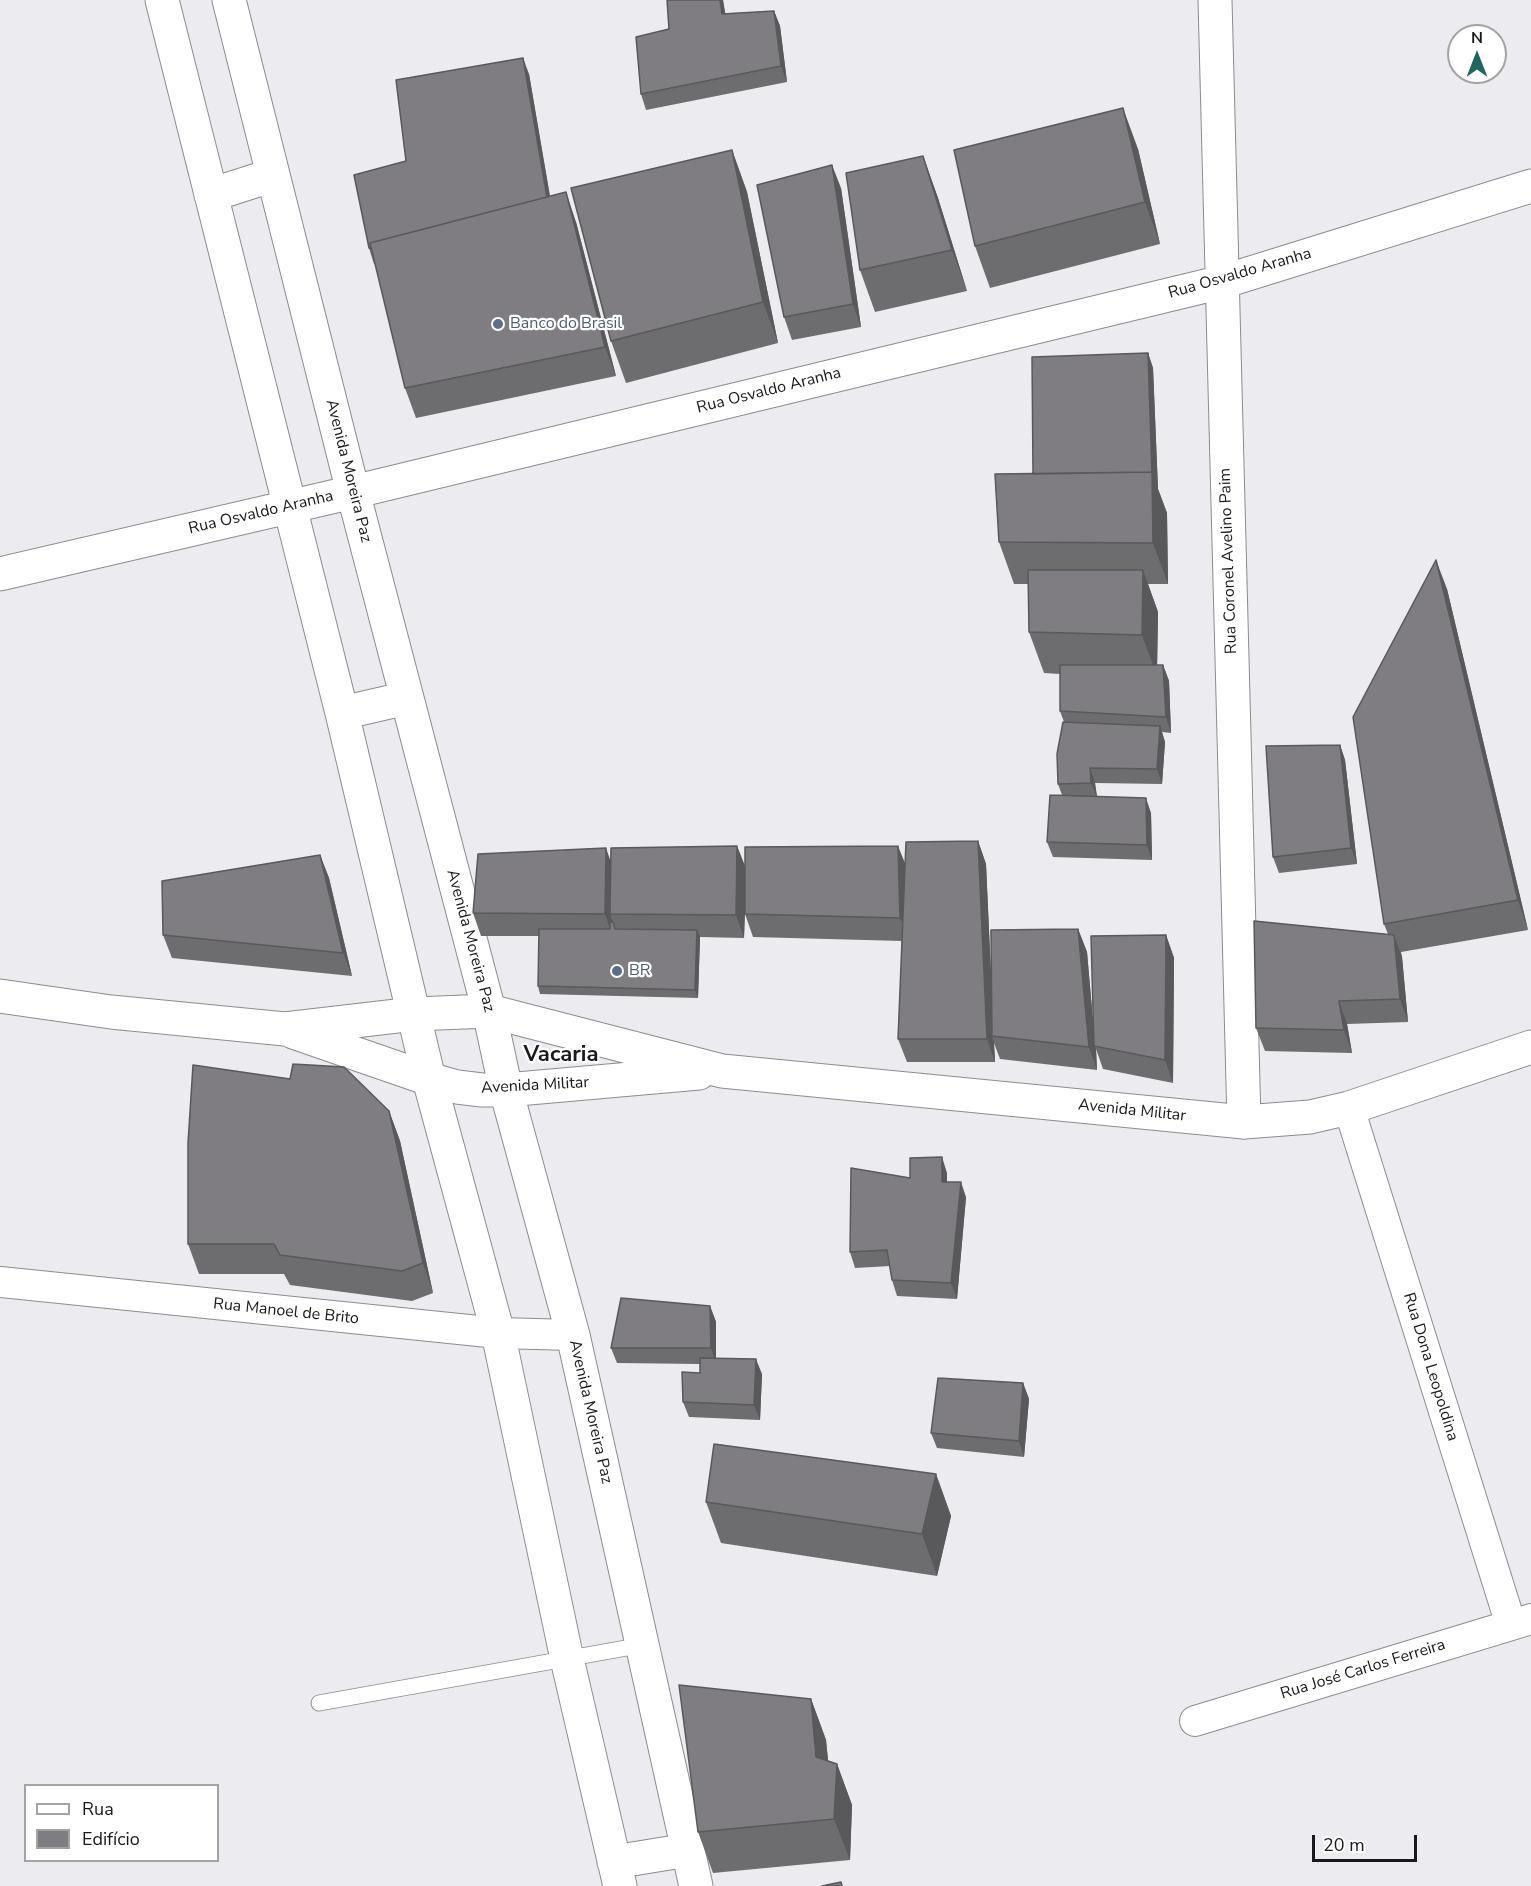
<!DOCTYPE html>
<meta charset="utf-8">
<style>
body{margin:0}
#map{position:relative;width:1531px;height:1886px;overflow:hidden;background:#ececf0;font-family:"Nunito Sans",sans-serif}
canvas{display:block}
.legend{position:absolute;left:24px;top:1784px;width:195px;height:78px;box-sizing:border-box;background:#fff;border:2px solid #a3a3a4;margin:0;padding:8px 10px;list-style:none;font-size:18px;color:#19191b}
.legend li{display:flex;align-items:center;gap:12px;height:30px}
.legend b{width:30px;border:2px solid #a3a3a4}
.north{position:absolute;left:1447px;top:24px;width:60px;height:60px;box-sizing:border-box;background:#fff;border:2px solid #a3a3a4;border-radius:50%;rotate:0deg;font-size:16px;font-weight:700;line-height:24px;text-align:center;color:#19191b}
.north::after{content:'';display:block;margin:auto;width:21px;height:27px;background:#1f675e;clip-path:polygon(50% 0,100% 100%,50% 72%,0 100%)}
.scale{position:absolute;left:1312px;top:1835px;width:105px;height:27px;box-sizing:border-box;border:3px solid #19191b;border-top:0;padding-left:8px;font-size:18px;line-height:21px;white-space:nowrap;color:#19191b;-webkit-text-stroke:4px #fff;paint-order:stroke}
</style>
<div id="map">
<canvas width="1531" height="1886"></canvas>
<ul class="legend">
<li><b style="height:8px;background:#fff"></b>Rua</li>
<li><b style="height:16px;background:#7f7d81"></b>Edifício</li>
</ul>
<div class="north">N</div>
<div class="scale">20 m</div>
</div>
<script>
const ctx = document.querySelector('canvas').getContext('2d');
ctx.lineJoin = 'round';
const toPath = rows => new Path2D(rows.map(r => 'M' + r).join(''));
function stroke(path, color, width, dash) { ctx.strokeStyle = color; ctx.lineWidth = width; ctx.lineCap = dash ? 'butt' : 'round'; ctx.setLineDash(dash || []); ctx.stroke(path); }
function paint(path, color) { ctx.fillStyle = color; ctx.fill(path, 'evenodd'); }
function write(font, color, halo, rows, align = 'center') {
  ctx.font = font + ' "Nunito Sans",sans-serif'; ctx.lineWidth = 4.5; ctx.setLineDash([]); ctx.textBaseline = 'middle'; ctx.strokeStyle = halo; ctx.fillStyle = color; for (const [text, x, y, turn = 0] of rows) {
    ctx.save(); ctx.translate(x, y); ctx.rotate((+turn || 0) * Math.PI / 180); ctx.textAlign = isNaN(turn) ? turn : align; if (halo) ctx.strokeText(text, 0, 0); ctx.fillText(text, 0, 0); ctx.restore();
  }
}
const service = toPath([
 [319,1703,643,1645]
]);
const minor = toPath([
 [1349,1108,1511,1625],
 [0,1282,498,1333,573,1335],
 [1195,1721,1531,1619]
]);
const tertiary = toPath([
 [1215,0,1244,1122],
 [0,574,353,492,1222,282,1531,186]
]);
const secondary = toPath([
 [162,0,342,713,429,1079,498,1333,567,1659,620,1886],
 [229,0,353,492,489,1011,506,1090,573,1335,696,1886],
 [211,195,273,175],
 [342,713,407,698],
 [614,1862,688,1850]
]);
const trunk = toPath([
 [0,996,111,1012,285,1029,414,1014,489,1011,722,1071,1244,1122,1310,1117,1349,1108,1531,1047],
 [293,1032,429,1079,457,1087,482,1090,506,1090,699,1073]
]);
stroke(service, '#8c8c90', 17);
stroke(minor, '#8c8c90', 32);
stroke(tertiary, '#8c8c90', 35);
stroke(secondary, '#8c8c90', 35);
stroke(trunk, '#8c8c90', 35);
stroke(service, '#fff', 15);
stroke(minor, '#fff', 30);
stroke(tertiary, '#fff', 33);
stroke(secondary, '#fff', 33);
stroke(trunk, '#fff', 33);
paint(toPath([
 [667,0,723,0,725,14,774,11,780,26,787,82,646,110,641,94,669,29],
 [529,74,550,196,576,222,616,376,416,418,405,388,375,264,374,264,369,248,406,161],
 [1138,149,1160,244,990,288,975,246],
 [732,150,747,192,778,343,626,383,611,341],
 [923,156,938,198,967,291,875,312,860,270],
 [841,188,861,327,792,340,784,317],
 [1148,353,1153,368,1158,489,1167,513,1168,584,1148,584,1158,612,1157,665,1163,665,1169,681,1171,733,1162,732,1165,742,1162,784,1095,783,1097,796,1151,813,1152,860,1053,857,1047,842,1062,795,1058,784,1064,722,1060,711,1060,674,1044,673,1029,632,1028,584,1014,584,999,542],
 [1447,589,1528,930,1401,952,1402,957,1408,1022,1347,1024,1352,1053,1265,1051,1256,1028,1388,934,1384,924],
 [1340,745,1345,760,1357,864,1279,873,1273,857],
 [978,841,986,864,991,978,1078,929,1087,952,1094,1030,1166,935,1174,958,1173,1083,1103,1069,1096,1049,1097,1070,1000,1059,994,1043,995,1062,907,1062,898,1039,902,941,753,937,745,914,744,938,700,937,698,998,540,994,538,986,539,936,481,936,473,913,611,863,737,846,745,866,905,863],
 [320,855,329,878,352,976,172,958,163,935],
 [389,1111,400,1141,433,1293,412,1301,290,1285,284,1274,199,1274,188,1244],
 [947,1173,947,1182,966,1197,957,1299,897,1296,892,1280,890,1266,855,1268,850,1252,910,1178],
 [710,1306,716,1322,716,1358,762,1374,760,1420,689,1417,683,1402,700,1373,700,1364,617,1363,611,1348],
 [1023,1383,1029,1399,1024,1457,937,1448,931,1433],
 [936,1474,951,1516,937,1576,721,1543,706,1502],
 [811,1699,826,1740,828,1761,837,1764,852,1805,850,1860,713,1873,698,1832]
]), '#6d6c6f');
paint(toPath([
 [720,0,723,0,728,29,722,14],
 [774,11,780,26,787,82,781,66],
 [523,58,529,74,554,221,549,205],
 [1123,108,1138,149,1160,244,1145,202],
 [732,150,747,192,778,343,763,302],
 [923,156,938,198,967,291,952,250],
 [832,165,841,188,861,327,853,304],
 [566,192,576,222,616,376,605,347],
 [1148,353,1153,368,1158,489,1167,513,1168,584,1153,543],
 [1436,560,1447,589,1528,930,1518,900],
 [1143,570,1158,612,1157,676,1142,635],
 [1163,665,1169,681,1171,733,1166,717],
 [1160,726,1165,742,1162,784,1157,769],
 [1340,745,1345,760,1357,864,1351,848],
 [1090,768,1095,783,1097,798,1091,783],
 [1146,798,1151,813,1152,860,1147,845],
 [978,841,986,864,994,1037,992,1036,994,1043,995,1062,987,1039],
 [737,846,746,869,744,938,736,915],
 [898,846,907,868,908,941,900,918],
 [606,848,614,871,610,914,613,923,613,937,605,914],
 [320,855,329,878,352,976,343,953],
 [1078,929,1087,952,1095,1046,1094,1046,1096,1049,1097,1070,1089,1047],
 [697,930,700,937,698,998,695,990],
 [1166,935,1174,958,1173,1083,1165,1060],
 [1394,935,1402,957,1408,1022,1400,999],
 [1339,1001,1347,1024,1352,1053,1344,1030],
 [389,1111,400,1141,433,1293,423,1263],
 [942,1157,947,1173,947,1197,942,1182],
 [961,1182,966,1197,957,1299,951,1283],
 [710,1306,716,1322,716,1364,711,1348],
 [756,1359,762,1374,760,1420,754,1405],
 [1023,1383,1029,1399,1024,1457,1019,1441],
 [936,1474,951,1516,937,1576,922,1534],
 [811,1699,826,1740,832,1799,816,1757],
 [837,1764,852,1805,850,1860,834,1819]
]), '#59585a');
const building = toPath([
 [667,0,720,0,722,14,774,11,781,66,641,94,636,37,669,29,667,0],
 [523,58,547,197,370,243,371,248,369,248,354,175,406,161,396,80,523,58],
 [1123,108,1145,202,975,246,954,150,1123,108],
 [732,150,763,302,611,341,571,188,732,150],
 [923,156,952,250,860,270,846,173,923,156],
 [832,165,853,304,784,317,757,185,832,165],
 [566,192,605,347,405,388,370,243,566,192],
 [1148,353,1152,474,1152,472,1033,474,1032,357,1148,353],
 [1152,472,1153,543,999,542,995,474,1152,472],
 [1436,560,1518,900,1384,924,1353,717,1436,560],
 [1028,570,1143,570,1142,635,1029,632,1028,570],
 [1060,665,1163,665,1166,717,1060,711,1060,665],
 [1063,722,1160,726,1157,769,1090,768,1091,783,1058,784,1057,754,1063,722],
 [1340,745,1351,848,1273,857,1266,746,1340,745],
 [1050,795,1146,798,1147,845,1047,842,1050,795],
 [978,841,987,1039,898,1039,906,842,978,841],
 [737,846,736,915,610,914,611,848,737,846],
 [898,846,900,918,745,914,745,847,898,846],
 [606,848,605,914,473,913,478,854,606,848],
 [320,855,343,953,163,935,162,881,320,855],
 [1254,921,1394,935,1400,999,1339,1001,1344,1030,1256,1028,1254,921],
 [610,922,613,922,615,929,697,930,695,990,538,986,539,929,610,929,610,922],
 [1078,929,1089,1047,992,1036,991,930,1078,929],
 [1166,935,1165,1060,1094,1046,1091,936,1166,935],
 [293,1064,344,1067,389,1111,423,1263,402,1271,280,1255,274,1244,188,1244,188,1143,193,1065,290,1079,293,1064],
 [942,1157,942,1182,961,1182,951,1283,892,1280,887,1250,850,1252,851,1168,910,1178,910,1158,942,1157],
 [621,1298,710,1306,711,1348,611,1348,621,1298],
 [700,1358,756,1359,754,1405,683,1402,682,1372,700,1373,700,1358],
 [938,1378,1023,1383,1019,1441,931,1433,938,1378],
 [714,1444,936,1474,922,1534,706,1502,714,1444],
 [679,1685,811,1699,816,1757,837,1764,834,1819,698,1832,679,1685],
 [841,1882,842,1886,822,1886,841,1882]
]);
paint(building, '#7f7d81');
stroke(building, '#59585a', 1.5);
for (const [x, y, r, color] of [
 [498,324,6,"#5c6f8a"],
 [617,971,6,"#5c6f8a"]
]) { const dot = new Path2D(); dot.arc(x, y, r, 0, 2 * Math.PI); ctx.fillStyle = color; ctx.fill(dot); stroke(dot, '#fff', 2); }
write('16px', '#19191b', '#fff', [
 ["Rua Osvaldo Aranha",1240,274,-16],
 ["Rua Osvaldo Aranha",769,391,-14],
 ["Avenida Moreira Paz",348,471,76],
 ["Rua Osvaldo Aranha",261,513,-13],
 ["Rua Coronel Avelino Paim",1229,561,-92],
 ["Avenida Moreira Paz",470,941,75],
 ["Avenida Militar",535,1086,-3],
 ["Avenida Militar",1132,1111,6],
 ["Rua Manoel de Brito",286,1312,6],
 ["Rua Dona Leopoldina",1430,1367,73],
 ["Avenida Moreira Paz",590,1412,77],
 ["Rua José Carlos Ferreira",1363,1670,-17]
]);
write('16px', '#4e5e75', '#fff', [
 ["Banco do Brasil",510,324],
 ["BR",629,971]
], 'left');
write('bold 22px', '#19191b', '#fff', [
 ["Vacaria",561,1056]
]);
</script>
